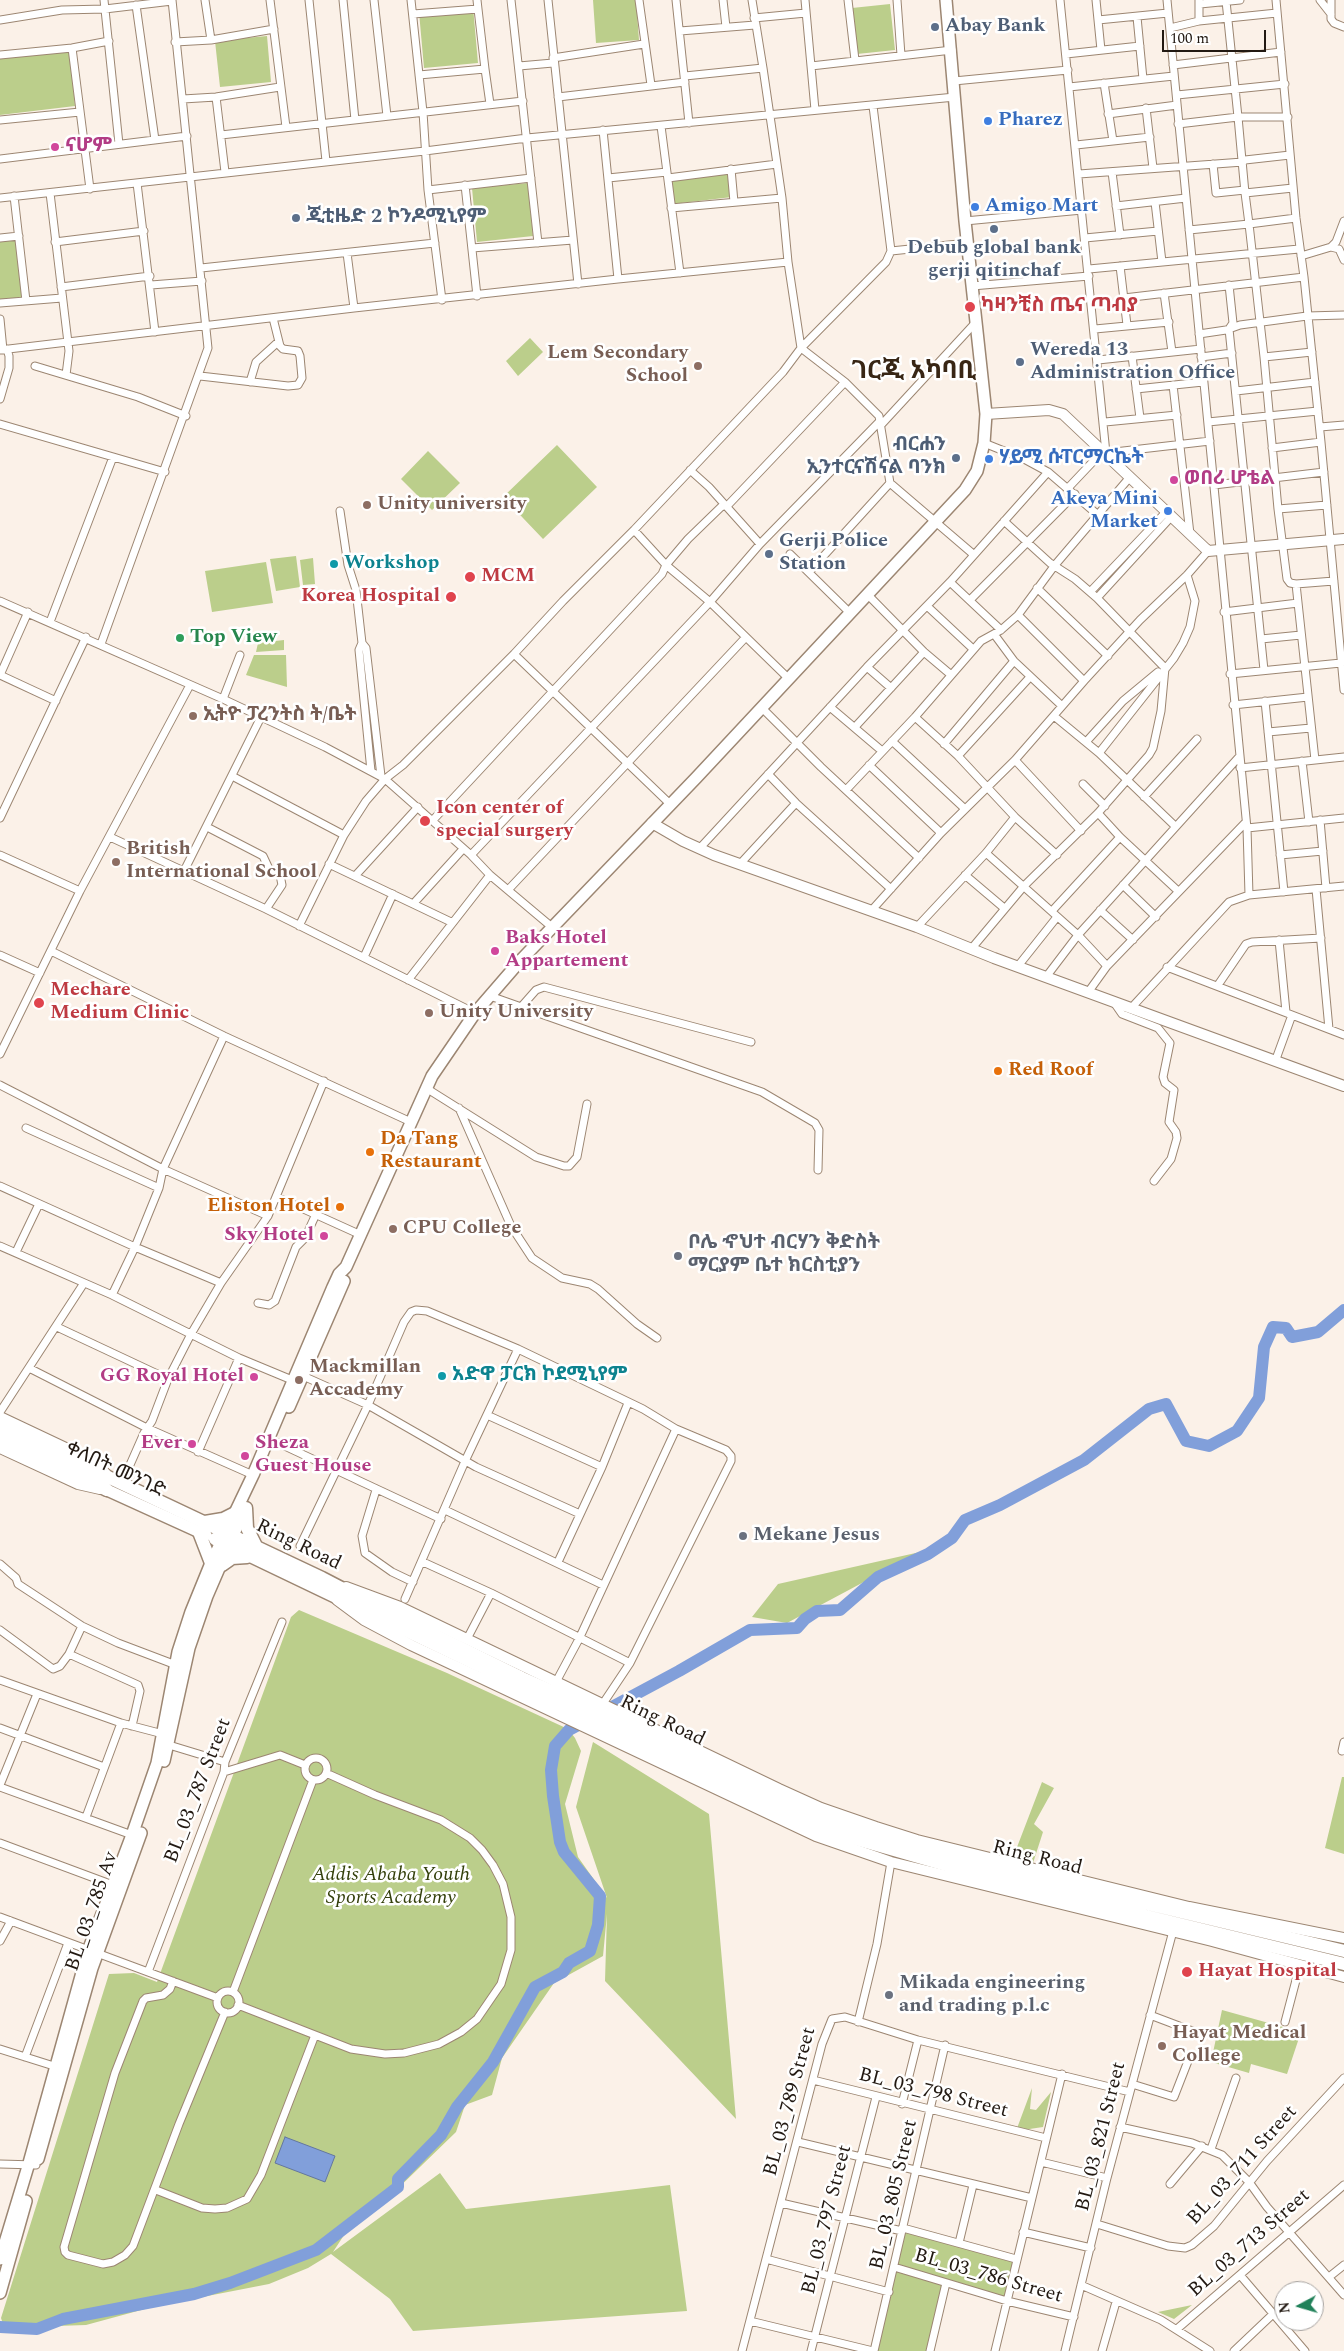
<!DOCTYPE html>
<meta charset="utf-8">
<style>
body{margin:0}
#map{position:relative;width:1344px;height:2351px;overflow:hidden;background:#fbf1e8;font-family:Spectral,serif}
canvas{display:block}
.north{position:absolute;left:1274px;top:2281px;width:50px;height:50px;box-sizing:border-box;background:#fff;border:1px solid #a7a3a0;border-radius:50%;rotate:264deg;font-size:14px;font-weight:700;line-height:20px;text-align:center;color:#221912}
.north::after{content:'';display:block;margin:auto;width:18px;height:22px;background:#208159;clip-path:polygon(50% 0,100% 100%,50% 72%,0 100%)}
.scale{position:absolute;left:1162px;top:30px;width:104px;height:22px;box-sizing:border-box;border:2px solid #221912;border-top:0;padding-left:6px;font-size:15px;line-height:18px;white-space:nowrap;color:#221912;-webkit-text-stroke:4px #fff;paint-order:stroke}
</style>
<div id="map">
<canvas width="1344" height="2351"></canvas>
<div class="north">N</div>
<div class="scale">100 m</div>
</div>
<script>
const ctx = document.querySelector('canvas').getContext('2d');
ctx.lineJoin = 'round';
function paint(path, color) { ctx.fillStyle = color; ctx.fill(path, 'evenodd'); }
const toPath = rows => new Path2D(rows.map(r => 'M' + r).join(''));
function stroke(path, color, width, dash) { ctx.strokeStyle = color; ctx.lineWidth = width; ctx.lineCap = dash ? 'butt' : 'round'; ctx.setLineDash(dash || []); ctx.stroke(path); }
function write(font, color, halo, rows, align = 'center') {
  ctx.font = font + ' Spectral,"Noto Sans Ethiopic",serif'; ctx.lineWidth = 5; ctx.setLineDash([]); ctx.textBaseline = 'middle'; ctx.strokeStyle = halo; ctx.fillStyle = color; for (const [text, x, y, turn = 0] of rows) {
    ctx.save(); ctx.translate(x, y); ctx.rotate((+turn || 0) * Math.PI / 180); ctx.textAlign = isNaN(turn) ? turn : align; if (halo) ctx.strokeText(text, 0, 0); ctx.fillText(text, 0, 0); ctx.restore();
  }
}
paint(toPath([
 [593,0,636,0,639,40,596,43],
 [890,4,895,50,857,54,852,8],
 [473,7,478,63,424,68,419,12],
 [267,36,271,82,220,87,215,41],
 [70,50,75,106,0,115,0,58],
 [729,170,732,197,673,204,670,177],
 [528,183,533,236,477,242,472,188],
 [16,236,23,297,0,300,0,238],
 [530,338,543,352,518,376,506,361],
 [557,445,597,487,543,539,503,497],
 [428,451,460,483,432,510,401,479],
 [296,556,300,587,276,591,270,559],
 [313,558,315,584,303,585,300,560],
 [266,562,273,603,212,612,205,571],
 [284,640,284,650,256,652,258,643],
 [254,655,286,655,287,687,246,675],
 [920,1552,787,1623,752,1617,778,1584],
 [299,1610,447,1673,568,1729,575,1738,581,1751,565,1804,578,1857,607,1898,576,1807,593,1742,709,1814,736,2119,605,1981,607,1914,603,1956,554,1983,502,2058,492,2095,465,2105,456,2132,386,2200,348,2229,333,2252,440,2173,466,2209,670,2185,687,2311,413,2331,390,2299,331,2254,308,2268,269,2284,156,2306,86,2325,56,2326,34,2330,3,2324,1,2318,109,1974,134,1973,157,1982,291,1617],
 [1342,1777,1344,1777,1344,1854,1325,1848],
 [1042,1782,1054,1788,1034,1824,1043,1832,1033,1863,1014,1855],
 [1222,2010,1301,2032,1287,2074,1251,2064,1249,2073,1211,2062],
 [1032,2088,1030,2109,1036,2110,1051,2092,1043,2127,1016,2131],
 [902,2228,1017,2256,1009,2298,945,2281,929,2351,872,2351],
 [1192,2305,1174,2319,1158,2312]
]), '#bbce8b');
const water = toPath([
 [285,2137,335,2156,325,2182,275,2163,285,2137]
]);
paint(water, '#819fda');
stroke(water, '#64779e', 1);
stroke(toPath([
 [0,2327,37,2329,63,2319,194,2294,230,2283,316,2250,398,2187,398,2179,441,2135,457,2107,493,2062,535,1987,563,1972,569,1963,590,1951,598,1925,600,1896,564,1852,560,1842,553,1796,551,1770,555,1746,569,1730,679,1671,750,1630,797,1628,805,1619,817,1611,840,1610,878,1577,928,1554,952,1538,965,1520,1000,1505,1084,1460,1149,1409,1166,1404,1186,1441,1209,1446,1237,1431,1259,1398,1264,1347,1273,1327,1286,1328,1292,1337,1318,1332,1344,1310]
]), '#819fda', 12);
const street = toPath([
 [104,0,119,144],
 [205,0,211,40],
 [270,0,286,127],
 [309,0,326,161],
 [343,0,355,120],
 [374,0,387,116],
 [411,0,423,112,428,190,442,300],
 [477,0,478,9],
 [511,0,538,243],
 [548,0,578,284],
 [639,0,651,85],
 [676,0,689,123],
 [723,0,726,27],
 [752,0,763,68],
 [805,0,811,66],
 [848,0,855,60],
 [897,0,901,55],
 [1060,0,1106,453,1210,441],
 [1096,0,1098,20,1168,13],
 [1167,0,1247,828,1249,895],
 [1199,0,1199,21],
 [1276,0,1296,218,1304,277,1321,442,1344,690],
 [1320,0,1331,14],
 [1331,0,1331,19,1334,23,1344,27],
 [1200,4,1240,0],
 [136,5,155,140],
 [413,14,478,9,485,69,419,75],
 [1137,17,1143,79],
 [754,18,806,13],
 [0,20,62,10,105,9,172,1],
 [1098,20,1101,50],
 [1170,28,1199,21,1277,13],
 [680,31,755,25],
 [175,42,211,40,274,29],
 [72,48,90,189],
 [1066,54,1140,46],
 [0,55,72,48,109,41],
 [553,58,644,44],
 [1173,65,1281,52],
 [519,66,553,63],
 [485,69,490,104],
 [954,81,1068,70],
 [1104,83,1113,141],
 [1069,87,1174,76],
 [1177,95,1285,84],
 [216,97,225,172],
 [558,97,685,82],
 [183,99,216,97,280,87],
 [873,106,891,251],
 [1146,108,1153,168],
 [815,110,811,66,952,50],
 [1108,114,1177,105],
 [1288,117,1238,117,1245,193,1293,188],
 [0,120,80,112],
 [1178,124,1238,117,1226,1],
 [661,126,680,273],
 [221,135,523,101],
 [1076,145,1150,137],
 [0,159,187,136],
 [1213,164,1216,193,1245,190],
 [731,169,734,202],
 [1112,172,1120,235],
 [1079,174,1243,162,1245,160,1290,155],
 [608,178,667,172],
 [668,178,777,164],
 [137,183,155,332],
 [465,185,477,296],
 [428,190,531,178],
 [50,193,69,351,66,375],
 [14,196,26,301],
 [0,198,425,151,527,138,955,97],
 [1155,202,1162,262],
 [1116,206,1186,198],
 [671,208,782,198],
 [1296,218,1249,224,1264,357,1278,509,1287,579,1290,583,1296,584,1334,581],
 [965,221,1082,210],
 [1189,230,1249,224,1245,193],
 [0,238,19,236],
 [1085,238,1158,231],
 [55,242,144,231],
 [1331,247,1339,249,1344,260],
 [472,248,573,240],
 [347,253,354,308],
 [1301,256,1331,247,1336,242,1344,221],
 [788,262,801,348,845,382,879,416,890,483,973,554],
 [1120,266,1127,325],
 [201,268,435,243],
 [1089,269,1299,249],
 [618,279,788,262,782,198,763,68,685,76],
 [151,285,202,281],
 [1229,285,1233,323,1229,329,1264,670],
 [972,286,1089,276],
 [61,287,150,276],
 [1164,293,1172,352],
 [1124,298,1304,277],
 [0,303,62,298],
 [0,319,3,350],
 [1095,329,1169,322],
 [1199,334,1226,330,1240,325,1307,316,1344,315],
 [0,350,354,308,618,279,603,130],
 [1132,356,1140,418],
 [1201,357,1232,353],
 [1264,357,1312,352],
 [1098,360,1201,349],
 [35,366,138,397,186,416],
 [200,376,288,386,298,385,302,378,300,356,298,351,283,349,280,346,273,318],
 [250,382,256,362,278,342],
 [1173,385,1190,534],
 [1136,389,1203,382],
 [1236,391,1315,382],
 [0,399,9,368,9,356,7,349],
 [1105,422,1177,415],
 [1208,422,1318,411],
 [0,424,165,472],
 [881,425,976,322],
 [1320,427,1344,425],
 [984,443,1024,459,1048,472,1098,515],
 [1272,448,1321,442],
 [690,470,709,487,760,544],
 [1214,485,1324,472],
 [1068,488,1103,451],
 [1278,509,1327,505],
 [340,511,348,565,356,590,362,643,366,648,381,776],
 [1004,521,1050,563,1075,579,1097,598,1165,668],
 [634,530,666,565,710,602,788,678],
 [790,554,850,613],
 [809,572,890,483],
 [950,582,1001,630],
 [1296,584,1315,760],
 [1037,588,1108,656],
 [1090,592,1167,511],
 [867,594,924,652,950,674],
 [1097,598,1172,516],
 [970,600,1075,494],
 [0,601,223,699,325,747,385,779,471,855,490,875,553,928],
 [927,606,973,649],
 [1224,612,1298,603],
 [1018,615,1084,681],
 [50,622,113,457],
 [994,634,1014,661,1062,706],
 [1261,639,1301,635],
 [362,643,359,650,371,771],
 [101,644,208,348,172,0],
 [514,654,670,804],
 [867,667,891,688],
 [1230,674,1341,663],
 [0,675,28,612],
 [0,675,56,701],
 [223,699,240,655],
 [1265,701,1284,892],
 [1233,705,1308,697],
 [761,707,821,767,919,858],
 [830,707,882,751],
 [1054,716,1099,753,1175,826],
 [915,717,958,756,1015,817,1057,855],
 [855,727,924,652],
 [1268,732,1311,728],
 [892,741,965,809],
 [1086,742,1123,701,1158,672],
 [944,744,1014,661],
 [1099,753,1174,658,1183,643,1190,627,1195,601,1187,575],
 [958,756,1030,677],
 [1015,760,1081,831],
 [1302,761,1309,822],
 [869,765,941,833],
 [1240,768,1344,757],
 [768,774,796,803,891,889],
 [232,776,344,835],
 [1083,784,1105,806],
 [846,790,915,717,981,641,1001,630,1018,615,1055,565,1130,477],
 [1144,797,1197,739],
 [1098,813,1120,837,1178,891],
 [0,818,86,637],
 [433,820,662,574,666,565,688,539,721,507,729,504,845,382],
 [1320,820,1326,888],
 [207,827,263,856,270,871,280,875,282,885,266,909],
 [1247,828,1344,818],
 [110,837,266,909,475,1013],
 [699,849,867,667,950,582,1048,472],
 [986,853,1078,935,1107,966],
 [0,855,80,891],
 [471,855,710,602,760,544,880,421],
 [1280,855,1323,851],
 [329,864,451,922],
 [740,864,796,803],
 [184,871,261,717],
 [965,875,1004,908],
 [355,876,418,807],
 [1123,885,1156,917],
 [1316,889,1329,1029],
 [508,890,746,637],
 [414,903,463,849],
 [1100,910,1133,940],
 [871,911,941,833,1015,760,1084,681,1140,620,1187,575,1208,551],
 [1052,911,1120,837],
 [299,926,344,835,366,801,385,779,403,765,514,654,563,601,634,530,783,372,801,348,886,262,891,251,968,243],
 [917,927,986,853,1015,817],
 [1279,940,1286,1012],
 [972,948,1024,886,1098,813,1149,755,1153,748,1161,711,1165,668],
 [51,951,224,1036,411,1122],
 [0,955,40,973],
 [364,957,393,894],
 [1018,966,1057,917],
 [1167,967,1344,1035],
 [1046,977,1078,935,1238,758],
 [408,980,490,875],
 [1218,985,1246,944,1252,942,1321,938],
 [1089,991,1107,966,1246,822],
 [490,996,762,1092,815,1123,819,1130,818,1170],
 [1113,1001,1122,1014,1158,1028,1170,1043,1163,1077,1165,1083,1174,1090,1169,1122,1176,1132,1177,1138,1171,1159,1154,1181],
 [521,1007,536,990,544,987,751,1042],
 [1132,1007,1229,902,1249,895,1344,886],
 [0,1054,80,891,190,685],
 [1276,1059,1292,1015],
 [0,1085,163,1169,268,1216],
 [426,1088,536,1157,564,1166,569,1166,577,1157,587,1104],
 [459,1108,511,1226,532,1258,562,1278,590,1284,598,1289,637,1324,657,1338],
 [26,1128,159,1188],
 [0,1186,135,1247,221,1283],
 [277,1197,361,1235],
 [0,1246,112,1295,239,1358,292,1380],
 [16,1252,39,1204],
 [112,1295,135,1247,159,1188,163,1169,224,1036],
 [258,1303,269,1305,275,1301,296,1247,305,1238,316,1214],
 [57,1327,168,1379],
 [29,1368,147,1428,253,1475],
 [303,1376,368,1405,476,1467,580,1514],
 [0,1412,84,1283],
 [487,1415,602,1467],
 [274,1441,441,1519],
 [198,1452,239,1358],
 [122,1483,144,1433,152,1421,168,1379,191,1334,221,1283,268,1216,324,1081],
 [376,1490,362,1536,365,1553,392,1572,413,1582],
 [445,1510,603,1585],
 [300,1546,368,1405,404,1322,411,1312,416,1310,427,1311,518,1349,643,1409,676,1429,726,1450,731,1456,731,1461,630,1663,602,1705],
 [423,1562,491,1593,630,1663],
 [558,1562,602,1467,628,1403],
 [0,1564,16,1578,18,1584,82,1626,118,1643,176,1665],
 [405,1599,466,1459,518,1349],
 [0,1630,53,1669,60,1666,69,1654,82,1626],
 [467,1639,491,1593],
 [69,1654,138,1685,140,1691,132,1726],
 [0,1680,121,1723,163,1734],
 [556,1682,579,1639,676,1429],
 [0,1728,104,1767],
 [169,1745,225,1762],
 [1342,1751,1344,1742],
 '305 1769a11 11 0 1 1 22 0a11 11 0 1 1-22 0Z',
 [224,1772,280,1755,305,1765],
 [0,1785,37,1694],
 [0,1787,132,1835],
 [86,1817,121,1723],
 [0,1843,113,1885],
 [0,1917,218,1998],
 [0,1941,11,1921],
 [148,1972,224,1772,225,1762,282,1622],
 [173,1981,170,1989,163,1995,146,1998,143,2001,115,2073,64,2247,65,2252,68,2255,103,2264,113,2262,125,2255,133,2246,179,2124,225,2012],
 '217 2002a11 11 0 1 1 22 0a11 11 0 1 1-22 0Z',
 [233,1992,313,1780],
 [238,2005,351,2049,385,2054,404,2053,439,2044,461,2032,477,2019,501,1984,511,1950,511,1917,503,1884,493,1865,482,1850,470,1838,441,1820,375,1795,326,1773],
 [1150,2015,1195,2032],
 [858,2022,877,1944,891,1862],
 [1285,2022,1300,1965],
 [0,2049,57,2067],
 [25,2057,68,1943],
 [813,2080,1046,2138],
 [1132,2084,1174,2097,1190,2056],
 [902,2104,918,2040],
 [1120,2127,1192,2143,1222,2155,1249,2182,1267,2207,1344,2295],
 [798,2142,1032,2198],
 [1211,2149,1236,2078],
 [1041,2162,1107,2178],
 [0,2164,36,2165],
 [1170,2184,1202,2146],
 [156,2190,202,2208,215,2209,227,2208,247,2199,261,2175,315,2035],
 [781,2203,902,2231],
 [1097,2224,1168,2246,1185,2248,1192,2245,1214,2226,1267,2161,1344,2078],
 [903,2228,1016,2259],
 [1023,2232,1091,2248],
 [959,2243,973,2185],
 [766,2259,889,2292],
 [894,2267,1007,2301,1074,2317],
 [1240,2275,1305,2351],
 [1329,2277,1344,2265],
 [1081,2285,1161,2320,1210,2351],
 [750,2321,873,2351],
 [1177,2329,1344,2185],
 [742,2351,822,2044,832,2019,845,2017,918,2040,1130,2092],
 [811,2351,876,2097],
 [874,2351,945,2045],
 [930,2351,946,2283],
 [995,2351,1062,2074],
 [1065,2351,1107,2178,1173,1931],
 [1102,2351,1116,2302],
 [1234,2351,1273,2314]
]);
const secondary = toPath([
 [986,414,1049,410,1063,414,1208,551,1344,539],
 [652,823,683,841,714,855,917,927,994,958,1344,1086],
 [0,1417,91,1460,106,1474],
 [0,1448,78,1484,100,1489],
 [346,1587,400,1607,779,1789,821,1808,876,1827,917,1840,1189,1907,1344,1938],
 [337,1600,364,1620,411,1645,816,1836,891,1862,1212,1941,1344,1977]
]);
const primary = toPath([
 [289,1407,344,1281],
 [107,1490,206,1535],
 [164,1761,189,1648,207,1596,242,1515],
 [38,2159,92,1968,141,1833],
 [0,2259,29,2163,88,1951,132,1835,157,1763,178,1652,191,1612,211,1563,253,1475,333,1287,339,1274,346,1267,432,1076,475,1013,520,961,696,778,965,490,977,471,984,443,986,414,965,221,946,0],
 [0,2293,26,2201]
]);
const highway = toPath([
 [0,1426,322,1578,374,1605,522,1678,610,1717,754,1787,842,1825,914,1848,1001,1869,1344,1951],
 [0,1438,107,1490],
 [246,1508,247,1528,256,1546],
 [205,1522,223,1519,237,1512],
 [199,1532,211,1563],
 [215,1539,480,1666,510,1682,719,1780,775,1808,835,1833,998,1880,1344,1964],
 [222,1565,232,1558,247,1557]
]);
stroke(street, '#9c8672', 9);
stroke(secondary, '#9c8672', 12);
stroke(primary, '#9c8672', 14);
stroke(highway, '#9c8672', 15);
stroke(street, '#fff', 7);
stroke(secondary, '#fff', 10);
stroke(primary, '#fff', 11);
stroke(highway, '#fff', 12);
for (const [x, y, r, color] of [
 [935,27,5,"#5c6f8a"],
 [988,121,5,"#3f7fe0"],
 [55,147,5,"#d1479c"],
 [975,207,5,"#3f7fe0"],
 [296,218,5,"#5c6f8a"],
 [994,229,5,"#5c6f8a"],
 [970,307,6,"#e0444e"],
 [1020,362,5,"#5c6f8a"],
 [698,366,5,"#8d6e63"],
 [956,458,5,"#5c6f8a"],
 [989,459,5,"#3f7fe0"],
 [1174,480,5,"#d1479c"],
 [367,505,5,"#8d6e63"],
 [1168,511,5,"#3f7fe0"],
 [769,554,5,"#5c6f8a"],
 [334,564,5,"#0f9aa8"],
 [470,577,6,"#e0444e"],
 [451,597,6,"#e0444e"],
 [180,638,5,"#2e9e5b"],
 [193,716,5,"#8d6e63"],
 [425,821,6,"#e0444e"],
 [116,862,5,"#8d6e63"],
 [495,951,5,"#d1479c"],
 [39,1003,6,"#e0444e"],
 [429,1013,5,"#8d6e63"],
 [998,1071,5,"#e8710a"],
 [370,1152,5,"#e8710a"],
 [340,1207,5,"#e8710a"],
 [393,1229,5,"#8d6e63"],
 [324,1236,5,"#d1479c"],
 [678,1256,5,"#6b7280"],
 [442,1376,5,"#0f9aa8"],
 [254,1377,5,"#d1479c"],
 [299,1380,5,"#8d6e63"],
 [192,1444,5,"#d1479c"],
 [245,1456,5,"#d1479c"],
 [743,1536,5,"#6b7280"],
 [1187,1972,6,"#e0444e"],
 [889,1995,5,"#6b7280"],
 [1162,2046,5,"#8d6e63"]
]) { const dot = new Path2D(); dot.arc(x, y, r, 0, 2 * Math.PI); ctx.fillStyle = color; ctx.fill(dot); stroke(dot, '#fff', 2); }
write('bold 20px', '#4e5e75', '#fff', [
 ["Abay Bank",945,27],
 ["ጂቲዜድ 2 ኮንዶሚኒየም",306,218],
 ["Debub global bank",994,249,"center"],
 ["gerji qitinchaf",994,272,"center"],
 ["Wereda 13",1030,351],
 ["Administration Office",1030,374],
 ["ብርሐን",946,446,"right"],
 ["ኢንተርናሽናል ባንክ",946,469,"right"],
 ["Gerji Police",779,542],
 ["Station",779,565]
], 'left');
write('bold 20px', '#366cbe', '#fff', [
 ["Pharez",998,121],
 ["Amigo Mart",985,207],
 ["ሃይሚ ሱፐርማርኬት",999,459],
 ["Akeya Mini",1158,500,"right"],
 ["Market",1158,523,"right"]
], 'left');
write('bold 20px', '#b23c85', '#fff', [
 ["ናሆም",65,147],
 ["ወበሪ ሆቴል",1184,480],
 ["Baks Hotel",505,939],
 ["Appartement",505,962],
 ["Sky Hotel",314,1236,"right"],
 ["GG Royal Hotel",244,1377,"right"],
 ["Ever",182,1444,"right"],
 ["Sheza",255,1444],
 ["Guest House",255,1467]
], 'left');
write('bold 20px', '#be3a42', '#fff', [
 ["ካዛንቺስ ጤና ጣብያ",981,307],
 ["MCM",481,577],
 ["Korea Hospital",440,597,"right"],
 ["Icon center of",436,809],
 ["special surgery",436,832],
 ["Mechare",50,991],
 ["Medium Clinic",50,1014],
 ["Hayat Hospital",1198,1972]
], 'left');
write('bold 20px', '#785e54', '#fff', [
 ["Lem Secondary",688,354,"right"],
 ["School",688,377,"right"],
 ["Unity university",377,505],
 ["ኢትዮ ፓረንትስ ት/ቤት",203,716],
 ["British",126,850],
 ["International School",126,873],
 ["Unity University",439,1013],
 ["CPU College",403,1229],
 ["Mackmillan",309,1368],
 ["Accademy",309,1391],
 ["Hayat Medical",1172,2034],
 ["College",1172,2057]
], 'left');
write('bold 20px', '#0d838f', '#fff', [
 ["Workshop",344,564],
 ["አድዋ ፓርክ ኮደሚኒየም",452,1376]
], 'left');
write('bold 20px', '#27864d', '#fff', [
 ["Top View",190,638]
], 'left');
write('bold 20px', '#c56008', '#fff', [
 ["Red Roof",1008,1071],
 ["Da Tang",380,1140],
 ["Restaurant",380,1163],
 ["Eliston Hotel",330,1207,"right"]
], 'left');
write('bold 20px', '#5b616d', '#fff', [
 ["ቦሌ ኆህተ ብርሃን ቅድስት",688,1244],
 ["ማርያም ቤተ ክርስቲያን",688,1267],
 ["Mekane Jesus",753,1536],
 ["Mikada engineering",899,1984],
 ["and trading p.l.c",899,2007]
], 'left');
write('20px', '#221912', '#fff', [
 ["ቀለበት መንገድ",115,1471,25],
 ["Ring Road",298,1546,26],
 ["Ring Road",662,1722,26],
 ["BL_03_787 Street",199,1791,-69],
 ["Ring Road",1037,1859,14],
 ["BL_03_785 Av",93,1912,-71],
 ["BL_03_798 Street",933,2094,14],
 ["BL_03_789 Street",791,2102,-75],
 ["BL_03_821 Street",1102,2137,-76],
 ["BL_03_711 Street",1243,2166,-48],
 ["BL_03_805 Street",895,2195,-77],
 ["BL_03_797 Street",828,2220,-76],
 ["BL_03_713 Street",1250,2244,-41],
 ["BL_03_786 Street",988,2277,16]
]);
write('italic 20px', '#333f0a', '#fff', [
 ["Addis Ababa Youth",391,1876],
 ["Sports Academy",391,1899]
]);
write('bold 25px', '#382615', '#fff', [
 ["ገርጂ አካባቢ",914,373]
]);
</script>
